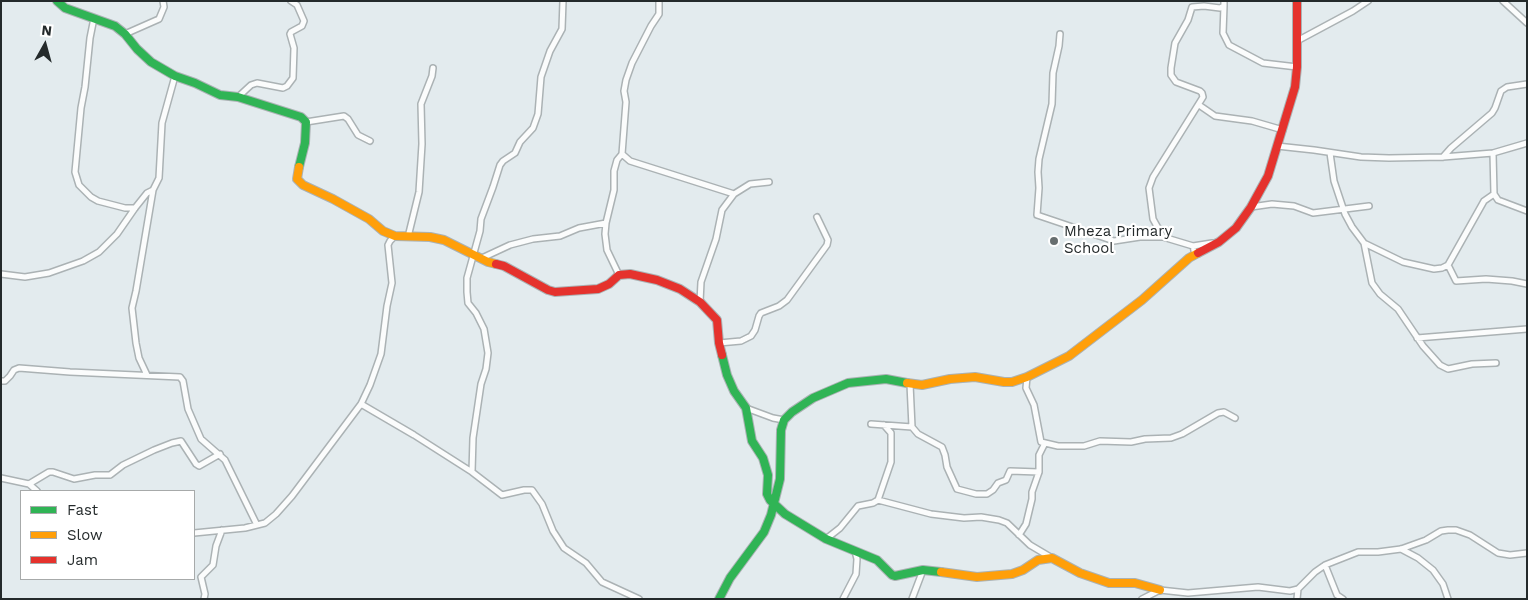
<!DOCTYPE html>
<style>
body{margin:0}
#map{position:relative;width:1528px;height:600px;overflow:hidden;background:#e3ebee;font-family:"Work Sans",sans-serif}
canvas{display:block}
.frame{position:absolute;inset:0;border:2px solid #242a2b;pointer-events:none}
.legend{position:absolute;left:20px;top:490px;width:175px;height:90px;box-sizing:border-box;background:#fff;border:1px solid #a7aaaa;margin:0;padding:6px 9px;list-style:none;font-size:15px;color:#242a2b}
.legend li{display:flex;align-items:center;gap:10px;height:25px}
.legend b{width:25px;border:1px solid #a7aaaa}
.north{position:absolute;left:20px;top:20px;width:50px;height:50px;-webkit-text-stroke:4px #fff;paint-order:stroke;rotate:7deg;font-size:14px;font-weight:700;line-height:20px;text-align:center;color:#242a2b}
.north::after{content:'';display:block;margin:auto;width:18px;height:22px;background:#242a2b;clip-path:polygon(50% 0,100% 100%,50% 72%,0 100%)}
</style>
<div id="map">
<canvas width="1528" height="600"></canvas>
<div class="frame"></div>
<ul class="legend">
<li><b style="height:6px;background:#30b455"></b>Fast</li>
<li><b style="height:6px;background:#ff9f0a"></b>Slow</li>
<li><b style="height:6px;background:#e5322d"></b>Jam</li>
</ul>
<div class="north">N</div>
</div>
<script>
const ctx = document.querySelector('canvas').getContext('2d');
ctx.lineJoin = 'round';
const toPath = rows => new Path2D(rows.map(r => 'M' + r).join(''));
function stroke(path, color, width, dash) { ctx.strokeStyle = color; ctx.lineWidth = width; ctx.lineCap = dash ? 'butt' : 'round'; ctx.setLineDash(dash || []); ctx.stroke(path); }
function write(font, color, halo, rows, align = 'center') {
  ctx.font = font + ' "Work Sans",sans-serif'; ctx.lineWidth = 4.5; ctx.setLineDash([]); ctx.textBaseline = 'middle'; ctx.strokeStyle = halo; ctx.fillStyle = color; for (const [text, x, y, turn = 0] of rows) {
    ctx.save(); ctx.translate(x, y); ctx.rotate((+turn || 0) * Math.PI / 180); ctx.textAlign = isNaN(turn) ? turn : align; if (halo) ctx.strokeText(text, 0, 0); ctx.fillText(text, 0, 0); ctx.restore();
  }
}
const street = toPath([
 [1503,1,1527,23],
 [1224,6,1223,33,1229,45,1263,63,1297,67],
 [94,18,90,38,85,87,81,108,75,172,79,185,91,197,98,201,125,208,135,208],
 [125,34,159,19,164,7,163,1],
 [1060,34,1059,46,1053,73,1052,104,1039,159,1038,172,1039,188,1037,215,1114,241,1140,237,1163,237],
 [1297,41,1353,11,1368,1],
 [238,97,251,85,257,83,283,88,287,86,293,78,294,48,290,34,291,32,302,26,304,21,297,5,291,1],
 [1199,105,1215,116,1252,121,1283,130],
 [306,122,344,116,348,119,358,135,370,141],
 [1277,146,1314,150,1361,157,1389,158,1443,157,1493,153,1527,143],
 [1330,153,1334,181,1345,214,1352,227,1364,243,1372,283,1380,294,1398,309,1423,346,1440,365,1448,369,1472,364,1496,363],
 [1493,153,1494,194,1498,200,1527,211],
 [622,154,630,161,734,194],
 [1443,157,1451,148,1492,113,1495,108,1501,91,1507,87,1527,84],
 [1251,207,1272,204,1294,206,1313,213,1369,206],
 [408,237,419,192,422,144,421,104,432,76,433,68],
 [1364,243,1403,262,1434,269,1442,268,1448,265,1484,201,1494,194],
 [1193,246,1212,243],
 [1195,255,1193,246,1163,237,1153,219,1149,188,1153,177,1203,97,1202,93,1200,91,1176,82,1171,75,1171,68,1175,43,1188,20,1192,7,1204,6,1220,8,1224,6,1224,1],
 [482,258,510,245,533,239,560,236,579,228,606,223],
 [1448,265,1456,281,1486,279,1512,281,1527,284],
 [1,274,25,277,49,273,83,261,99,252,117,234,135,208,147,193,153,190],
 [619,275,607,250,605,234,606,223,614,190,614,171,617,160,622,154,626,102,624,91,626,80,632,63,651,26,659,14,659,1],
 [700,302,701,282,716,239,722,210,734,194,750,184,769,182],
 [1417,338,1527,329],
 [719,343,741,341,751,336,755,330,759,316,761,313,779,306,787,300,827,245,828,240,817,217],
 [147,375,139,358,136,343,132,308,136,291,153,190,159,178,162,123,175,76],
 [1027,377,1026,388,1034,405,1041,442,1058,446,1084,446,1100,441,1131,442,1145,439,1171,438,1182,434,1218,413,1224,412,1235,418],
 [1,381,5,381,10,376,14,370,19,368,70,372,180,377,183,381,188,409,201,439,225,460,257,525],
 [910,384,912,427,918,434,942,447,945,455,947,467,957,489,976,494,987,494,993,490,998,483,1006,480,1010,471,1039,472],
 [361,404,414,435,472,472,502,495,524,490,532,490,542,504,553,531,564,548,586,563,602,582,639,599],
 [746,408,773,418,784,420],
 [871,424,912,427],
 [472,472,473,438,481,384,486,369,488,353,484,329,476,313,468,303,467,292,467,278,480,231,481,219,493,187,500,165,503,161,515,153,520,142,533,128,538,114,541,77,550,51,562,29,563,1],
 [1,478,29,484,49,472,53,472,74,479,95,475,110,475,123,465,154,450,172,443,181,441,196,464,199,466,220,454],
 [29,484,37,491],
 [878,500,931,514,964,518,981,517,999,520,1007,523,1030,545,1052,558],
 [194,533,245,528,265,523,276,514,292,496,361,404,370,385,381,354,387,306,392,283,388,245,390,241,395,236],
 [1019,535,1026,524,1032,499,1032,492,1039,472,1039,455,1045,443],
 [826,539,840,528,858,506,873,503,878,500,891,462,891,433,884,425],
 [1401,549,1418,558,1433,570,1443,584,1448,599],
 [1325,565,1337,595,1343,599],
 [204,599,205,594,201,577,213,565,216,546,222,530],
 [843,599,856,574,857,559,855,551],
 [912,599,923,570],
 [1142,599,1160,590,1188,593,1258,587,1290,591,1298,589,1315,572,1325,565,1358,552,1378,552,1401,549,1426,540,1441,531,1448,530,1456,530,1470,535,1498,553,1510,555,1527,553],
 [1297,599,1298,589]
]);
const fast = toPath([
 [57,1,65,8,115,26,125,34,137,49,151,62,175,76,195,83,220,95,238,97,301,117,306,122,305,143,299,167],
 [722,355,727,375,734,391,746,408,752,441,763,458,768,475,767,494,770,500,785,514,826,539,877,560,892,575,895,576,923,570,941,572],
 [719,599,730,578,764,532,771,515,780,479,781,430,784,420,792,412,813,398,848,383,886,379,907,383]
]);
const slow = toPath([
 [299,167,297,179,303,185,333,199,369,219,383,231,395,236,430,237,444,240,488,262,496,264],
 [907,383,922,385,950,379,975,377,1004,382,1012,382,1027,377,1069,356,1142,300,1189,258,1198,253],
 [941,572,977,577,1012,574,1023,570,1038,560,1052,558,1080,573,1109,583,1135,583,1160,590]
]);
const jam = toPath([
 [1198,253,1219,242,1236,228,1251,207,1268,176,1295,87,1297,67,1297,1],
 [496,264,504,266,548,290,555,292,598,289,609,284,619,275,630,274,657,280,680,289,700,302,717,320,719,343,722,355]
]);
stroke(street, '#abb2b4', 8);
stroke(fast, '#abb2b4', 10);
stroke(slow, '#abb2b4', 10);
stroke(jam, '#abb2b4', 10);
stroke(street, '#fbfcfc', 5);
stroke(fast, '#30b455', 8);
stroke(slow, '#ff9f0a', 8);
stroke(jam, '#e5322d', 8);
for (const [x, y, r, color] of [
 [1054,241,5,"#676e6f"]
]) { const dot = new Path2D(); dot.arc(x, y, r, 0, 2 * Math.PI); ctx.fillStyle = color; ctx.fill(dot); stroke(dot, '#fff', 2); }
write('15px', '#242a2b', '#fff', [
 ["Mheza Primary",1064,232],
 ["School",1064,249]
], 'left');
</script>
